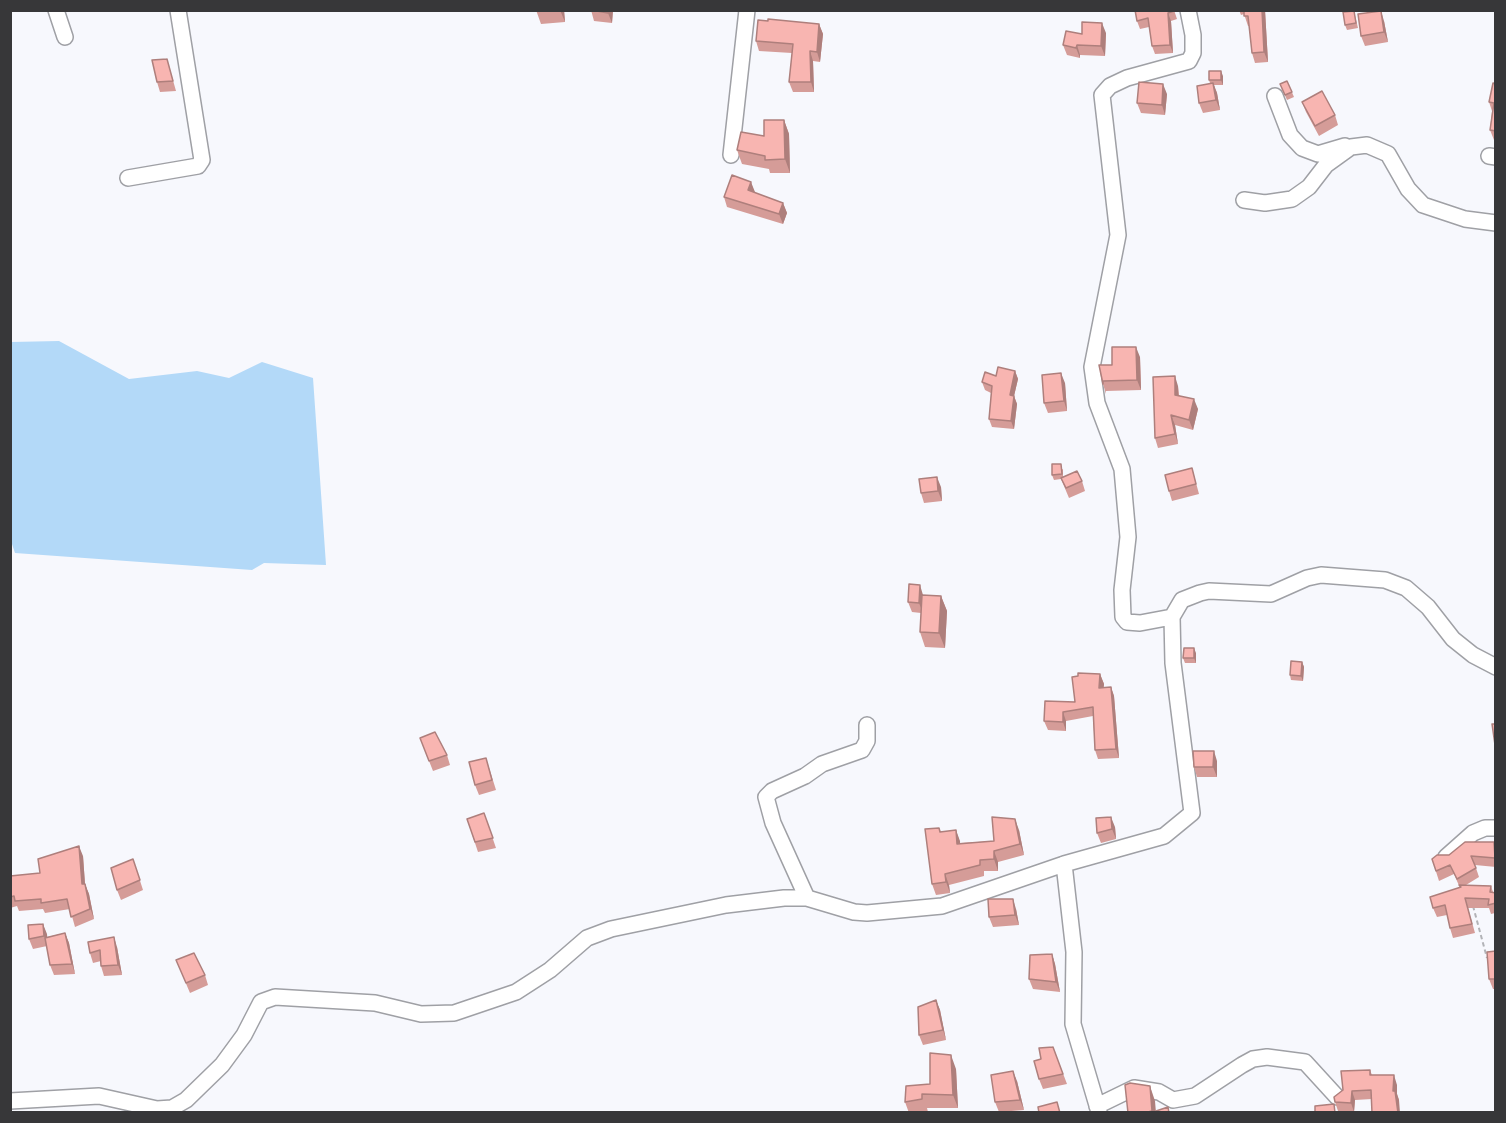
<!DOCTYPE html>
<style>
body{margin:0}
#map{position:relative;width:1506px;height:1123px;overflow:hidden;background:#f7f8fd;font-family:Raleway,sans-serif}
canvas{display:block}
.frame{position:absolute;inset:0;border:12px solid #373739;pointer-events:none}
</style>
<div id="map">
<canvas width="1506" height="1123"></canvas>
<div class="frame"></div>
</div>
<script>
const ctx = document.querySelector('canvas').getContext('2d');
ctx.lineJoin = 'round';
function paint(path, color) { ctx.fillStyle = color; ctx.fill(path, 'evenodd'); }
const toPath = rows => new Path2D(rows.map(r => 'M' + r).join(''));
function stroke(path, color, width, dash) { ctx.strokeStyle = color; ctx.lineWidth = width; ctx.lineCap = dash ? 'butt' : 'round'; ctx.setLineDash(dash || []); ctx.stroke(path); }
paint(toPath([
 [59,341,129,379,197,371,229,378,262,362,313,378,326,565,264,563,252,570,15,553,10,538,11,342]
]), '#b3d9f8');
const minor = toPath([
 [56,10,65,37],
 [1275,96,1290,135,1302,148,1318,154,1345,146],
 [731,155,747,10],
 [1489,156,1496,157],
 [128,178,198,166,202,160,178,10],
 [1244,200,1265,203,1292,199,1309,187,1326,165,1351,147,1367,145,1388,154,1408,189,1423,205,1465,219,1496,223],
 [1172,617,1140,623,1127,622,1123,617,1122,590,1128,537,1122,469,1097,403,1092,367,1118,235,1102,95,1110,86,1127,78,1189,61,1193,53,1193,35,1188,10],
 [1446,857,1473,833,1485,828,1496,828],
 [1064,864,1074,952,1073,1024,1099,1112],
 [807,898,773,823,766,797,772,791,805,776,822,764,862,750,867,741,867,725],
 [10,1101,99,1096,157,1109,172,1108,186,1100,222,1065,244,1035,261,1002,275,997,375,1003,421,1014,454,1013,516,992,550,970,587,938,611,929,726,905,784,898,807,898,854,912,867,913,942,906,1064,864,1164,836,1192,813,1173,663,1172,617,1182,600,1200,593,1209,591,1271,594,1307,578,1321,575,1385,580,1406,588,1428,607,1453,639,1473,655,1496,667],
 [1097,1106,1134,1088,1159,1092,1173,1100,1195,1096,1242,1065,1253,1059,1267,1057,1305,1062,1337,1097]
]);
stroke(minor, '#9fa0a5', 18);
stroke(toPath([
 [1473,906,1487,958]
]), '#b2b3b7', 2, [4.5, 3]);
stroke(minor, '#fff', 15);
paint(toPath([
 [536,10,564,10,565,22,541,24],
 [591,10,613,10,612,23,594,21],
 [1174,10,1177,19,1171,21,1173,53,1155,54,1152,46,1149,27,1140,29,1137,21],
 [1239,10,1265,10,1268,62,1255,63,1252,53,1249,26,1248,26,1244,14,1241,15],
 [1354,11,1358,28,1347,30,1345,25],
 [1384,21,1388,42,1365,46,1361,36],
 [819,24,823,34,820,62,813,61,814,92,793,92,789,82,792,53,759,51,756,41],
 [1106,33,1105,56,1080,55,1080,58,1067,55,1063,45,1082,34],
 [167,59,176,91,160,92,157,82],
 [1223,76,1223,85,1214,85,1217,93,1220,110,1203,113,1199,103,1210,83,1209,80],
 [1287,81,1294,97,1287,100,1280,84],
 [1496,84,1496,141,1494,140,1490,130,1492,111,1489,102],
 [1167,94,1165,115,1141,113,1137,103],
 [1302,102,1335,115,1338,125,1319,136,1306,112],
 [784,120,789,134,790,173,770,173,769,169,742,164,737,150,764,136],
 [751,182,754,193,783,203,787,213,783,224,727,207,724,197],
 [1140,357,1141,390,1106,391,1106,394,1103,384,1099,365,1112,365],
 [1015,371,1018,379,1014,396,1017,404,1014,429,992,427,989,419,991,393,985,390,982,382,996,376],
 [1065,383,1067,411,1048,413,1044,403],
 [1178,386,1179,395,1198,409,1193,430,1175,425,1178,444,1158,448,1155,438],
 [1192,468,1199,494,1172,501,1169,491],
 [1063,469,1063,477,1082,481,1085,491,1069,498,1061,479,1054,480,1052,475],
 [941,487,942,501,924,503,921,493],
 [923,595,941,596,947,611,945,648,925,647,920,632,921,613,912,612,908,602],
 [1196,653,1196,663,1185,663,1183,658],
 [1302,662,1304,667,1303,681,1291,680,1290,675],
 [1100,674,1104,684,1103,688,1111,687,1114,696,1119,758,1098,759,1095,750,1093,716,1066,721,1066,731,1048,730,1044,721,1075,702],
 [420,738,447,755,450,765,433,771],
 [486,758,496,790,479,795,475,785],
 [1217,761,1217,777,1197,777,1194,767],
 [484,813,496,848,478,852,467,819],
 [1115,827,1116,839,1101,843,1097,833],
 [939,828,941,832,956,830,960,843,994,841,1019,830,1024,855,998,862,998,871,984,871,984,876,949,885,950,893,936,895,932,884],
 [1496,847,1496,867,1475,865,1479,877,1466,885,1491,886,1493,892,1496,893,1496,917,1495,913,1491,914,1489,908,1468,908,1475,933,1453,938,1450,928,1447,915,1437,917,1433,908,1460,888,1454,874,1439,881,1432,859],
 [83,856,85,884,89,894,94,919,75,927,70,909,45,913,43,909,19,911,17,906,10,908,10,876,40,873],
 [133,859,143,890,121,900,117,890],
 [1016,909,1019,925,993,927,989,917],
 [43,924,47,937,65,933,69,943,75,974,54,975,50,965,47,946,33,949,29,939],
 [88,942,117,947,122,975,104,976,101,966,101,961,93,963,90,953],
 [1496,951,1496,989,1493,989,1489,979],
 [1052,954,1055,964,1060,992,1033,989,1029,979],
 [176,960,205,975,208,985,190,993],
 [936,1000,940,1010,946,1040,923,1045,919,1035],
 [1053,1047,1067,1084,1043,1089,1039,1079,1041,1059],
 [956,1069,958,1108,927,1108,928,1112,909,1113,905,1102,930,1084],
 [1370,1070,1372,1075,1397,1085,1397,1094,1399,1100,1372,1099,1355,1100,1354,1112,1338,1111,1335,1102],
 [1017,1081,1024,1110,999,1112,995,1102]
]), '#d59c98');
paint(toPath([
 [560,10,564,10,565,22],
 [608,10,613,10,612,23,608,13],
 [1262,10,1265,10,1268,62,1264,52],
 [1381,11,1384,21,1388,42,1384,32],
 [1168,13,1171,21,1173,53,1170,45],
 [1102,23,1106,33,1105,56,1101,46],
 [819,24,823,34,820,62,817,52],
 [1077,45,1080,55,1080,58,1076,48],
 [810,51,813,61,814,92,811,82],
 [1221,71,1223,76,1223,85,1221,80],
 [1213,83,1217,93,1220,110,1216,100],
 [1163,84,1167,94,1165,115,1162,105],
 [784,120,789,134,790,173,785,159],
 [751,182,755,192,752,200,748,190],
 [783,203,787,213,783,224,779,214],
 [1136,347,1140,357,1141,390,1137,380],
 [1015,371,1018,379,1014,396,1017,404,1014,429,1011,421,1010,395],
 [1061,373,1065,383,1067,411,1064,401],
 [1175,376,1178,386,1179,405,1175,395],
 [1194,399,1198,409,1193,430,1189,420],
 [1171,415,1175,425,1178,444,1175,434],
 [937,477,941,487,942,501,938,491],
 [920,585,923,595,923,613,919,603],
 [941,596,947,611,945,648,939,633],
 [1194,648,1196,653,1196,663,1194,658],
 [1302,662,1304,667,1303,681,1301,676],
 [1100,674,1104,684,1103,698,1099,688],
 [1111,687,1114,696,1119,758,1116,749],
 [1063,712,1066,721,1066,731,1063,722],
 [1214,751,1217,761,1217,777,1213,767],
 [1111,817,1115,827,1116,839,1112,829],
 [1015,819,1019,830,1024,855,1020,844],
 [956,830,960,841,961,855,957,844],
 [79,846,83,856,85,884,89,894,94,919,82,884],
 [994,851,998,862,998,871,994,859],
 [945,874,949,885,950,893,946,882],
 [1013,899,1016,909,1019,925,1015,915],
 [43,924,47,934,48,946,44,936],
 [65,933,69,943,75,974,72,964],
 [114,937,117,947,122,975,118,965],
 [1052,954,1055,964,1060,992,1056,982],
 [936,1000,940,1010,946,1040,943,1030],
 [951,1055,956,1069,958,1108,953,1095],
 [1013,1071,1017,1081,1024,1110,1020,1100],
 [1394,1075,1397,1085,1397,1094,1399,1100,1400,1113,1398,1113,1393,1091],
 [1150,1086,1155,1101,1156,1113,1153,1113,1152,1111],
 [1352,1091,1355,1100,1354,1112,1351,1103]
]), '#ae7f7c');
const building = toPath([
 [591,10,608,10,608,13,591,10],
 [1135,10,1173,10,1174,11,1168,13,1170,45,1152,46,1148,18,1137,21,1135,10],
 [1244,10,1262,10,1264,52,1252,53,1248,16,1244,16,1244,10],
 [1354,11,1356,23,1345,25,1343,12,1354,11],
 [1381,11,1384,32,1361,36,1358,14,1381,11],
 [768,19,819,24,817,52,810,51,811,82,789,82,793,44,756,41,758,20,768,21,768,19],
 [1082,22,1102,23,1101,46,1077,45,1076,48,1063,45,1066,31,1082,34,1082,22],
 [167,59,173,81,157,82,152,60,167,59],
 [1209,71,1221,71,1221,80,1209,80,1209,71],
 [1287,81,1292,92,1285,95,1280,84,1287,81],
 [1139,82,1163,84,1162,105,1137,103,1139,82],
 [1213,83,1216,100,1199,103,1197,86,1213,83],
 [1493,83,1496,84,1496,131,1490,130,1494,103,1489,102,1493,83],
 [1322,91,1335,115,1315,126,1302,102,1322,91],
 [764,120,784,120,785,159,765,160,765,156,737,150,741,132,764,136,764,120],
 [732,175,751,182,748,190,783,203,779,214,724,197,732,175],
 [1112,347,1136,347,1137,380,1103,381,1103,384,1099,365,1112,365,1112,347],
 [998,367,1015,371,1010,395,1014,396,1011,421,989,419,992,386,982,382,985,372,996,376,998,367],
 [1061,373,1064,401,1044,403,1042,375,1061,373],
 [1175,376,1175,395,1194,399,1189,420,1171,415,1175,434,1155,438,1153,377,1175,376],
 [1052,464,1061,464,1062,474,1052,475,1052,464],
 [1192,468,1196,484,1169,491,1165,475,1192,468],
 [1077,471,1082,481,1066,488,1061,478,1077,471],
 [937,477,938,491,921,493,919,479,937,477],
 [909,584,920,585,919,603,908,602,909,584],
 [922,595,941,596,939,633,920,632,922,595],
 [1184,648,1194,648,1194,658,1183,658,1184,648],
 [1291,661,1302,662,1301,676,1290,675,1291,661],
 [1078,673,1100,674,1099,688,1111,687,1116,749,1095,750,1093,707,1063,712,1063,722,1044,721,1045,701,1075,702,1072,677,1078,676,1078,673],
 [1492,724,1496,724,1496,752,1492,724],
 [435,732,447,755,429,761,420,738,435,732],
 [1193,751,1214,751,1213,767,1194,767,1193,751],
 [486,758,492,780,475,785,469,762,486,758],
 [484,813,493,838,475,842,467,819,484,813],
 [992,817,1015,819,1020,844,994,851,994,859,980,860,980,865,945,874,946,882,932,884,925,829,939,828,940,832,956,830,957,844,994,841,992,817],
 [1111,817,1112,829,1097,833,1096,818,1111,817],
 [1465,842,1494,842,1495,858,1471,856,1476,868,1457,879,1450,865,1436,871,1432,859,1437,855,1449,855,1465,842],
 [79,846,82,884,85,884,90,909,71,917,67,899,41,903,41,899,15,901,14,896,10,897,10,876,40,873,38,859,79,846],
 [133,859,140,880,117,890,111,868,133,859],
 [1459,885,1491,886,1490,892,1496,893,1496,903,1488,905,1489,899,1465,898,1472,924,1450,928,1445,905,1433,908,1430,897,1461,887,1459,885],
 [988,899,1013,899,1015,915,989,917,988,899],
 [43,924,44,936,29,939,28,925,43,924],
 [65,933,72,964,50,965,45,938,65,933],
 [114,937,118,965,101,966,100,950,90,953,88,942,114,937],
 [1496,951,1496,979,1489,979,1487,952,1496,951],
 [194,953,205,975,186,983,176,960,194,953],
 [1052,954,1056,982,1029,979,1030,955,1052,954],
 [936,1000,943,1030,919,1035,918,1007,936,1000],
 [1053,1047,1063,1074,1039,1079,1034,1061,1041,1059,1039,1048,1053,1047],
 [930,1053,951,1055,953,1095,922,1094,922,1099,905,1102,906,1086,930,1084,930,1053],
 [1370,1070,1370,1075,1394,1075,1393,1091,1395,1091,1398,1113,1372,1113,1371,1090,1352,1091,1351,1103,1335,1102,1334,1097,1343,1090,1341,1071,1370,1070],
 [1013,1071,1020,1100,995,1102,991,1075,1013,1071],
 [1130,1083,1150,1086,1152,1111,1143,1113,1128,1113,1125,1085,1130,1083],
 [1057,1102,1060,1113,1039,1113,1038,1107,1057,1102],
 [1334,1104,1335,1113,1315,1113,1315,1106,1334,1104],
 [1168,1107,1169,1113,1156,1113,1156,1111,1168,1107]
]);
paint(building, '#f8b5b1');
stroke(building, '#ae7f7c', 1.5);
</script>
